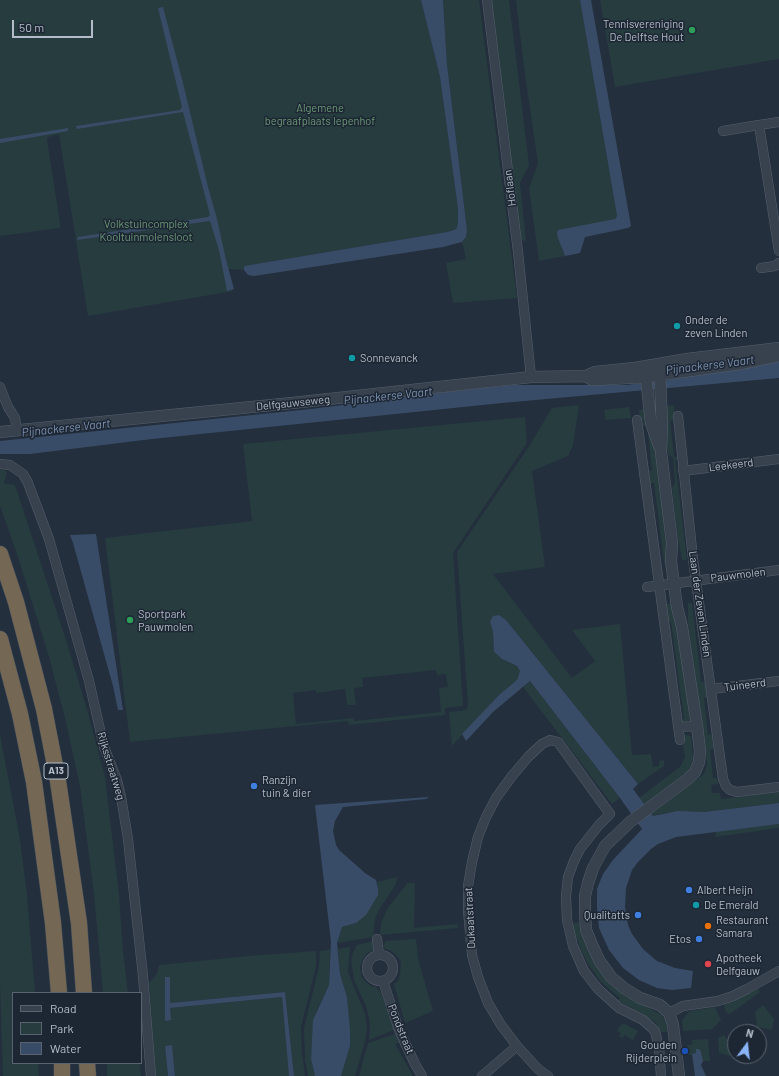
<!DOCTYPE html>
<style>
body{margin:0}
#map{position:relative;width:779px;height:1076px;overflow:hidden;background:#242f3e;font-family:Barlow,sans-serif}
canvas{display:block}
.legend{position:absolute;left:12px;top:992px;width:130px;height:72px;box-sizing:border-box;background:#1d2633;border:1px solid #59626f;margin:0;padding:5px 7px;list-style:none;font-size:12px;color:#b4bcc9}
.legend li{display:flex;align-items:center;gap:8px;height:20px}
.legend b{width:20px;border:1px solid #59626f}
.north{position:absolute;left:727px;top:1024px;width:40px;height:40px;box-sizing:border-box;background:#1d2633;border:1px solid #59626f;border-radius:50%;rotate:15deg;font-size:11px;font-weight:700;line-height:16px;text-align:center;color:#b4bcc9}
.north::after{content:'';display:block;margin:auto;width:14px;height:18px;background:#8ab4f8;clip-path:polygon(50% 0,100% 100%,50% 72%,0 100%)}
.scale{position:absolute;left:12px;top:20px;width:81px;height:18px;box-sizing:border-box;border:2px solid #b4bcc9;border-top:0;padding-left:5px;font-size:12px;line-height:14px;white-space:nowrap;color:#b4bcc9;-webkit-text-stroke:3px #1d2633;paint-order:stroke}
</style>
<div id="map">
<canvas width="779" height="1076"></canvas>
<ul class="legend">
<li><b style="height:5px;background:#38414e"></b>Road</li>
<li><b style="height:11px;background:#263c3f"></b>Park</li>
<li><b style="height:11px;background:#394c67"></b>Water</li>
</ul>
<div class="north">N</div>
<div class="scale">50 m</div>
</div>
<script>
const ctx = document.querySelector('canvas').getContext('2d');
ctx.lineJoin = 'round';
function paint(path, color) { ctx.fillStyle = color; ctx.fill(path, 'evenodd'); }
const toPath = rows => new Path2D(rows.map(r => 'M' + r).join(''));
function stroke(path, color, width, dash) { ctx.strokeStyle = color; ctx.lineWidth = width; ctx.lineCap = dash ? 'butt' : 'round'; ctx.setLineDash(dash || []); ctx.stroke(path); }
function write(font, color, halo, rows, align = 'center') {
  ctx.font = font + ' Barlow,sans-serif'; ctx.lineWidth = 3; ctx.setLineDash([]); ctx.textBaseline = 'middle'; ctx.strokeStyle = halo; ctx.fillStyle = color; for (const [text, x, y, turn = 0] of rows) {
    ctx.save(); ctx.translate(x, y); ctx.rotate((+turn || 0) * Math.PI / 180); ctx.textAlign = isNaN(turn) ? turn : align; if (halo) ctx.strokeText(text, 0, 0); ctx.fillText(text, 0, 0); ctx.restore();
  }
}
paint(toPath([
 [0,0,421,0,440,77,458,209,458,220,457,228,454,230,447,232,244,266,244,270,228,269,233,291,88,316,59,134,48,137,47,140,60,223,60,228,0,236],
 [443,0,479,0,517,298,453,303,446,263,466,259,462,242,466,237,467,230,447,64],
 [490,0,509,0,529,165,520,183,526,241,520,240],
 [516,0,580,0,617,216,615,219,561,247,565,256,539,261,529,188,538,163,525,75],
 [600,0,779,0,779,59,615,87],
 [579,405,573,445,568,456,532,471,545,567,493,574,572,678,595,661,572,630,620,624,632,755,651,754,653,767,659,766,659,761,664,760,664,766,638,784,506,620,499,615,490,622,493,632,494,652,502,659,517,666,520,671,517,681,499,695,452,746,449,712,466,710,468,705,457,552,528,448,552,408],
 [674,405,675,416,673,416,673,420,670,421,674,457,678,457,678,460,675,460,687,560,682,560,677,533,672,488,675,482,673,458,668,454,666,445,665,406],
 [629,407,631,418,606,420,604,410],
 [645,409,655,444,664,507,663,517,665,539,668,539,669,562,664,563,654,483,650,483,649,471,652,470,647,425,643,425,643,420,640,420,639,410],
 [525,417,527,443,453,553,463,706,445,708,445,715,349,725,348,721,130,742,105,538,252,521,243,444],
 [436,670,437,675,446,674,448,687,439,688,441,712,354,721,354,718,296,724,293,693,316,690,316,693,345,689,347,705,356,705,354,688,363,687,362,678],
 [0,470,3,470,7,472,4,483,15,485,67,643,88,713,105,777,119,895,123,951,128,993,103,993,94,894,80,786,65,718,49,657,18,557,0,506],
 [688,603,692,603,701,682,706,682,707,698,704,698,708,735,712,734,714,749,710,750,713,778,717,778,718,784,711,785,712,793,720,793,721,799,779,792,779,803,704,812,665,813,653,816,651,814,704,774,706,768,707,763,688,624],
 [665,604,671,604,674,606,679,627,690,721,680,722,680,720,684,719,671,622,667,622],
 [530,681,620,798,612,804,523,687],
 [681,734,691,736,693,759,688,772,682,778,645,805,639,798,681,766,683,761,685,757],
 [0,735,20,839,27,895,35,993,13,993,13,1063,38,1063,39,1076,3,1076,0,985],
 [779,824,779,828,715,837,716,831],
 [397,877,396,884,379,910,375,919,373,937,337,943,342,927,356,923,378,889,377,882],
 [407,883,415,883,414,928,457,924,458,928,380,935,381,924,387,909,405,886],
 [581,922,587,949,592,960,604,977,623,994,662,1015,666,1024,668,1032,661,1032,655,1022,620,1002,618,1000,620,998,601,982,588,964,580,948,578,939,575,937,573,923],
 [416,939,418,959,433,1011,405,1023,394,984,398,981,400,975,401,962,398,957,392,951,383,948,383,946,386,941],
 [374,941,375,949,366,954,362,961,360,967,361,973,362,977,366,982,371,986,376,987,381,993,394,1030,369,1040,370,1030,369,1018,366,1006,354,980,351,961,353,953,357,945],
 [350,947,348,972,365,1014,367,1029,364,1045,355,1076,341,1076,350,1046,347,997,340,974,338,950,330,951,329,985,316,1012,311,1059,315,1076,308,1076,305,1060,304,1028,319,967,320,951],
 [316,951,316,966,301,1027,302,1053,305,1076,294,1076,285,992,170,1003,170,977,165,977,166,1021,170,1008,282,997,289,1076,175,1076,172,1045,165,1046,168,1076,155,1076,149,983,157,974,159,965,248,956],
 [758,989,760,992,730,1014,726,1012,724,1004],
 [763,1005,774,1019,772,1030,757,1027,755,1012],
 [715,1007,721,1020,712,1029,683,1031,682,1023,683,1019,688,1013,691,1011],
 [623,1023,638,1031,633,1040,624,1035,623,1038,619,1036,621,1033,617,1031,621,1024,622,1025],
 [395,1034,399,1043,395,1044,413,1076,359,1076,368,1043],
 [724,1035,735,1049,735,1053,730,1056,719,1053,718,1038],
 [708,1039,710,1061,703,1061,701,1053,688,1055,687,1045,692,1045,692,1040],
 [107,1063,140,1063,141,1076,107,1076]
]), '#263c3f');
paint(toPath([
 [421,0,443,0,447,64,467,230,466,237,462,242,443,247,254,276,248,275,244,270,244,266,447,232,454,230,457,228,458,220,458,209,440,77],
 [580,0,591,0,631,226,628,228,585,237,580,253,565,256,558,238,557,233,558,230,615,219,617,216],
 [163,7,182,79,208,187,217,219,226,260,234,289,227,291,219,250,210,221,77,240,78,237,208,217,210,215,183,112,77,129,76,126,180,110,182,107,158,8],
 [68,128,68,131,0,143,0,139],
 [779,360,779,378,502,403,152,439,30,454,0,454,0,441,311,409,445,392,514,385,626,385,670,380,676,378],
 [96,534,123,710,118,710,113,686,73,543,70,535],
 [499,615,506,620,638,784,633,789,653,816,678,811,704,812,779,803,779,824,676,837,658,844,651,849,638,862,632,870,626,888,625,907,628,925,632,934,643,949,657,961,675,968,693,971,691,988,672,990,657,988,639,980,623,968,609,950,599,928,597,907,597,889,603,874,613,860,642,829,620,798,530,681,493,712,466,741,462,734,499,695,517,680,520,671,517,666,502,659,494,652,493,632,490,622,493,616],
 [429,797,426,799,343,807,335,821,333,831,336,845,339,850,365,873,376,880,378,889,378,895,366,915,356,923,342,927,337,943,340,974,347,997,350,1030,350,1046,341,1076,315,1076,311,1059,313,1020,329,985,331,942,315,805],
 [165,977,170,977,170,1003,285,992,294,1076,289,1076,282,997,170,1008,171,1020,165,1021],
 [172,1045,175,1076,168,1076,165,1046],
 [696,1049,699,1049,701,1052,703,1061,701,1065,706,1076,695,1076,692,1054,696,1053]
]), '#394c67');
const minor = toPath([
 [487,0,518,252,531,377],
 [779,122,759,125,779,251],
 [723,131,759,125],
 [761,268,775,266,779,263],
 [0,387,8,407,15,418,17,431],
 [678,416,693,559,723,779,726,786,730,790,737,792,779,787],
 [637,420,680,740],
 [0,464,10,465,23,474,28,483,49,539,89,681,104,747,117,780,121,797,128,839,143,976,151,1076],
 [683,471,779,459],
 [647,587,779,570],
 [711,689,779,681],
 [678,727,697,726],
 [377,939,379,955],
 '367 968a13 13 0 1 1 26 0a13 13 0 1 1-26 0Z',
 [383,981,399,1030,415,1064,422,1076],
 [669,1013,683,1006,718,1001,733,996,747,989,779,971],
 [482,1076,517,1046],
 [548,1076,538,1069,517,1046,501,1025,488,1003,478,977,472,955,468,910,468,886,472,862,478,837,486,817,496,798,512,776,529,756,542,744,550,740,558,742,610,814,599,825,580,849,574,861,568,877,566,896,567,920,573,946,584,971,598,989,619,1008,643,1020,655,1031,659,1047,661,1076]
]);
const tertiary = toPath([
 [652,365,660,375,662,424,661,452,672,543,671,561,677,607,682,627,697,726,700,751,699,762,695,772,688,779,630,822,605,846,593,868,588,883,585,896,585,912,586,930,593,947,599,960,611,977,624,988,640,998,660,1005,669,1013,673,1025,679,1076],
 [649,371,646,377,651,423,659,446],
 [586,376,592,380,646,377,739,364,779,356],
 [0,432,292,403,531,377,586,376,595,372,635,368,687,359,779,348]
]);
const motorway = toPath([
 [0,554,16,602,44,709,58,781,79,923,84,993],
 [0,639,20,714,34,782,53,923,59,993],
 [62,1063,62,1076],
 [87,1063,88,1076]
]);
stroke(minor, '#565f6c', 10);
stroke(tertiary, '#565f6c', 12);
stroke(motorway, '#434c59', 17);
stroke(minor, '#38414e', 9);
stroke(tertiary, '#38414e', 11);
stroke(motorway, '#746855', 16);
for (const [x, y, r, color] of [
 [692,30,4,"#2e9e5b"],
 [677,326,4,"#0f9aa8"],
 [352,358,4,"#0f9aa8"],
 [130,620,4,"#2e9e5b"],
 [254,786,4,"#3f7fe0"],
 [689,890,4,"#3f7fe0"],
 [696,905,4,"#0f9aa8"],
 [638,915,4,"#3f7fe0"],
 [708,926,4,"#e8710a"],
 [699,939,4,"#3f7fe0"],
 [708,964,4,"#e0444e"],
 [685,1051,4,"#1a4fb4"]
]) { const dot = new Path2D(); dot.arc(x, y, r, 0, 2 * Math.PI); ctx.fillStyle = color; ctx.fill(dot); stroke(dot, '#1d2633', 1.5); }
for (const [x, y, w] of [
 [56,771,24]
]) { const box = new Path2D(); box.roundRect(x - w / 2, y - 8, w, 16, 3); ctx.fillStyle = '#1d2633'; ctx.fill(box); stroke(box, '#b4bcc9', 1); }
write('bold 10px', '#b4bcc9', null, [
 ["A13",56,771]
]);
write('11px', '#b4bcc9', '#1d2633', [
 ["Tennisvereniging",684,24,"right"],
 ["De Delftse Hout",684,37,"right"],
 ["Onder de",685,320],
 ["zeven Linden",685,333],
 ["Sonnevanck",360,358],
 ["Sportpark",138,614],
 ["Pauwmolen",138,627],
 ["Ranzijn",262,780],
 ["tuin & dier",262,793],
 ["Albert Heijn",697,890],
 ["De Emerald",704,905],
 ["Qualitatts",630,915,"right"],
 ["Restaurant",716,920],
 ["Samara",716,933],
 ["Etos",691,939,"right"],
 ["Apotheek",716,958],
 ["Delfgauw",716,971],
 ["Gouden",677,1045,"right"],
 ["Rijderplein",677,1058,"right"]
], 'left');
write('11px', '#6b9a76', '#1d2633', [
 ["Algemene",320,108],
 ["begraafplaats Iepenhof",320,121],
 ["Volkstuincomplex",146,224],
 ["Kooltuinmolensloot",146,237]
]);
write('11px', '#b4bcc9', '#1d2633', [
 ["Hoflaan",510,188,-97],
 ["Delfgauwseweg",293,403,-6],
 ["Leekeerd",731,465,-7],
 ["Pauwmolen",738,575,-7],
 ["Laan der Zeven Linden",700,604,82],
 ["Tuineerd",745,685,-7],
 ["Rijksstraatweg",111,766,73],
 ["Dukaatstraat",470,918,-93],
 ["Pondstraat",401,1029,68]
]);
write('italic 12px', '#7c92b1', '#1d2633', [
 ["Pijnackerse Vaart",710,365,-7],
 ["Pijnackerse Vaart",388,396,-6],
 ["Pijnackerse Vaart",66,428,-6]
]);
</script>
